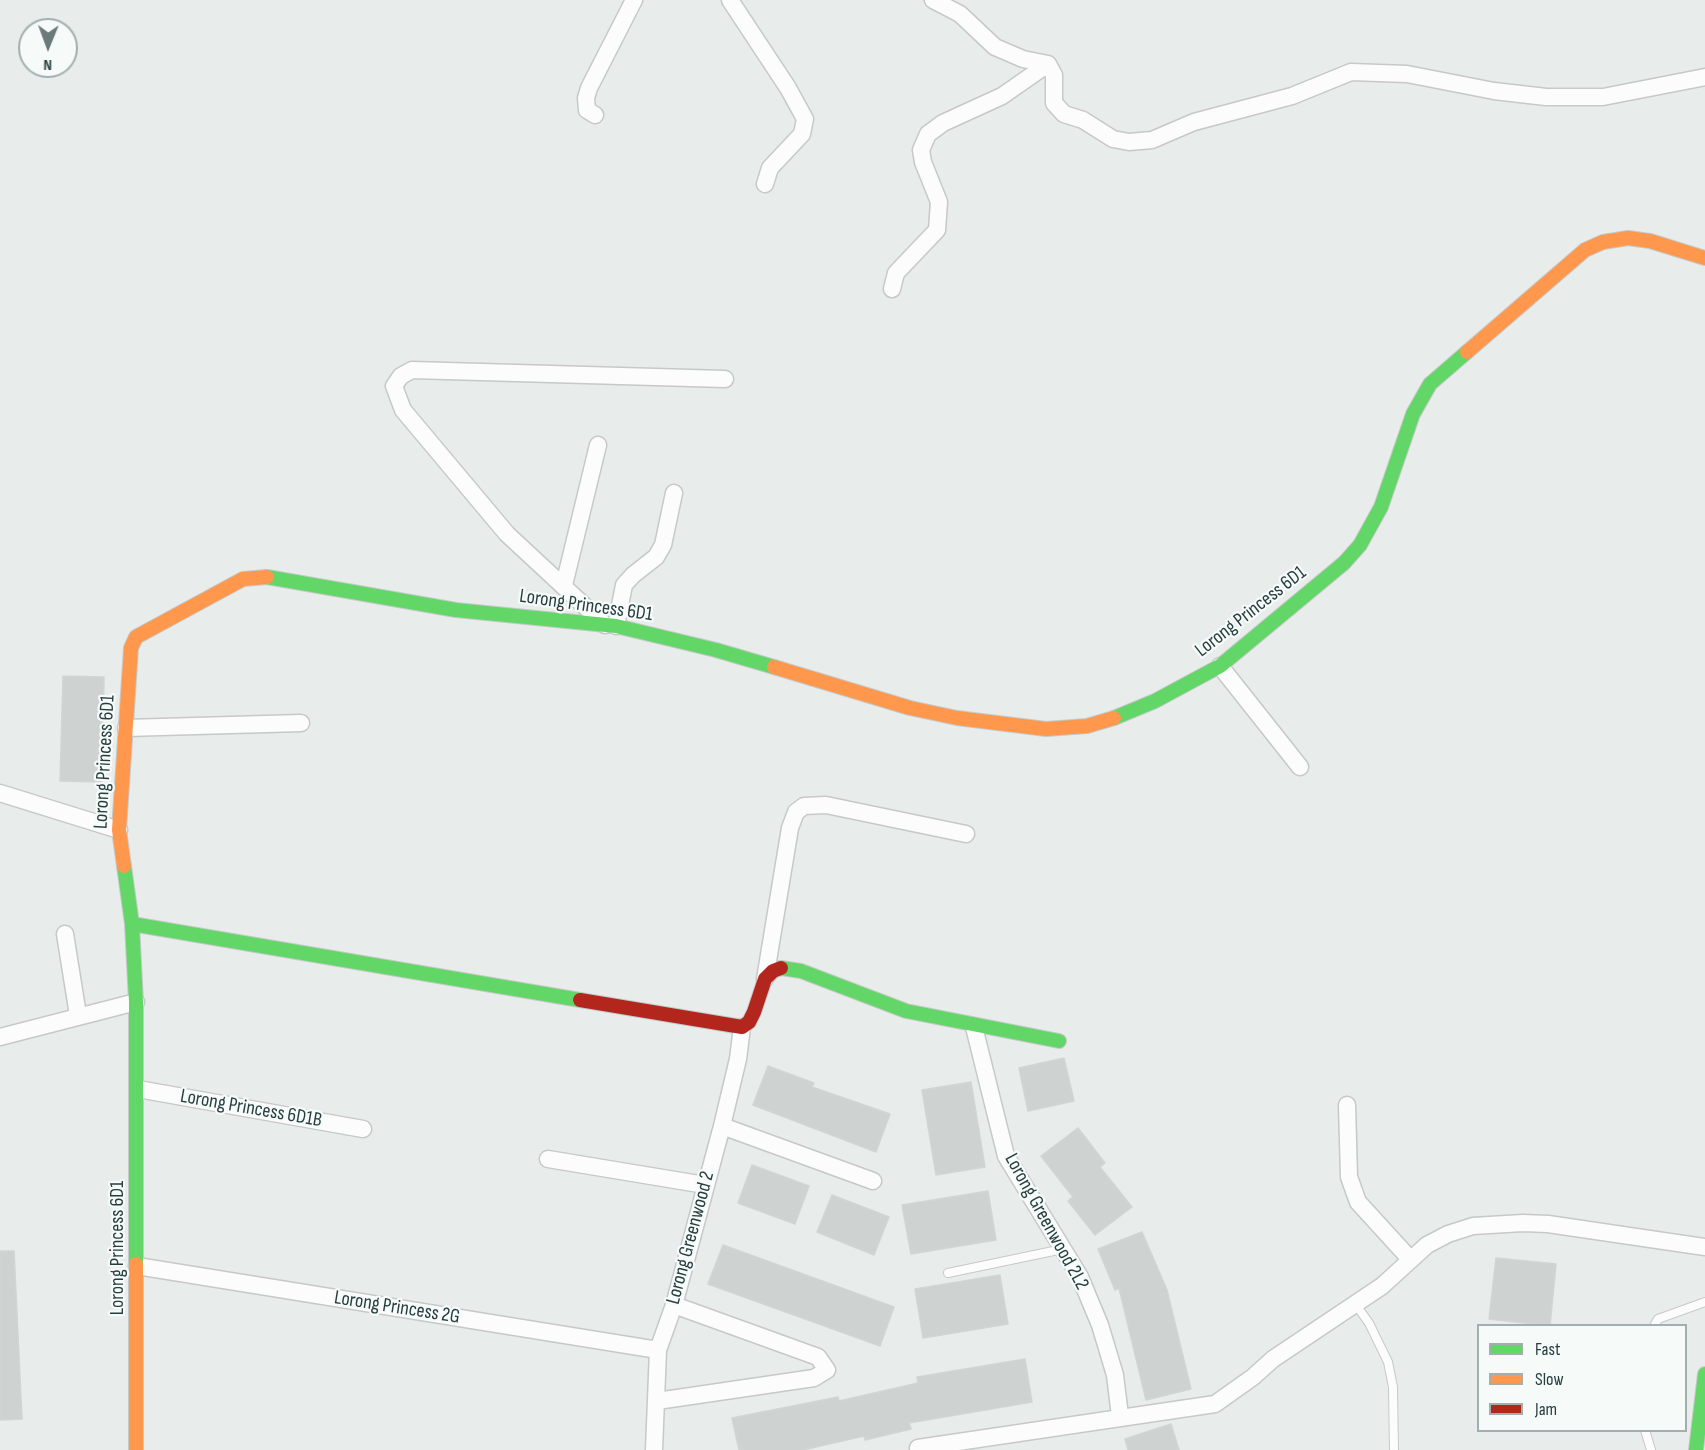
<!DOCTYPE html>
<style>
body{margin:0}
#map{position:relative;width:1705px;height:1450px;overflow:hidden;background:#e8eceb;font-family:"Sofia Sans Condensed",sans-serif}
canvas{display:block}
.legend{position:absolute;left:1477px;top:1324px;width:210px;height:108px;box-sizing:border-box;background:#f6faf9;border:2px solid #a3afae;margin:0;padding:8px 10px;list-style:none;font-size:18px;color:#263e3d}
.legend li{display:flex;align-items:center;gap:12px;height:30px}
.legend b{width:30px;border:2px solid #a3afae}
.north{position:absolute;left:18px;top:18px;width:60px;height:60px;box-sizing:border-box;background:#f6faf9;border:2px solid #a3afae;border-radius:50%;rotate:181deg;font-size:16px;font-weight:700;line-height:24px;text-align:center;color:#263e3d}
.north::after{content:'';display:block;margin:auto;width:21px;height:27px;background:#6a7b7a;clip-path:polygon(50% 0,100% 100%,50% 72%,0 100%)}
</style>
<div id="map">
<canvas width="1705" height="1450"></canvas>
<ul class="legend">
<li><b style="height:8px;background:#63d668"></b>Fast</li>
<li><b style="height:8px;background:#ff974d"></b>Slow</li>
<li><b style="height:8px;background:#b3261e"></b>Jam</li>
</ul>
<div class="north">N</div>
</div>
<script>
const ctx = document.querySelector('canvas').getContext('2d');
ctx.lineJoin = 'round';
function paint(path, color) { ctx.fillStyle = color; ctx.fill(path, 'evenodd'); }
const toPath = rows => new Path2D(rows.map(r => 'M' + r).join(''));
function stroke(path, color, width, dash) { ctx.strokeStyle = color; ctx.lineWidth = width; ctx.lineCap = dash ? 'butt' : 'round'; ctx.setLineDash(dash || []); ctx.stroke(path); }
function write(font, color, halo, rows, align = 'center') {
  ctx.font = font + ' "Sofia Sans Condensed",sans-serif'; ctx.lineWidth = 4.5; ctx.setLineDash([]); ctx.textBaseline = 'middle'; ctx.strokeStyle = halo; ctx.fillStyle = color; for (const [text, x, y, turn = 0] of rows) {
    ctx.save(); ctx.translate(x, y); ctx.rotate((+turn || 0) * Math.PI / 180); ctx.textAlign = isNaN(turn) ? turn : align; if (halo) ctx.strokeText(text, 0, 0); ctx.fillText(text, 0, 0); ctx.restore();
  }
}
const building = toPath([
 [63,676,104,677,102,782,60,781,63,676],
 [1064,1058,1074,1101,1028,1111,1019,1068,1064,1058],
 [768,1066,814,1083,812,1087,890,1114,876,1152,753,1105,768,1066],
 [971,1082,985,1167,936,1175,922,1090,971,1082],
 [1078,1128,1105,1163,1100,1167,1132,1207,1095,1235,1068,1201,1073,1197,1041,1156,1078,1128],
 [752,1165,809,1186,795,1224,738,1203,752,1165],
 [988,1191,996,1240,911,1254,902,1205,988,1191],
 [832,1195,889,1217,874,1255,817,1232,832,1195],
 [1142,1232,1167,1290,1191,1389,1146,1400,1119,1288,1115,1290,1098,1249,1142,1232],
 [723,1245,894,1307,880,1346,708,1284,723,1245],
 [0,1251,14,1251,22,1419,0,1420,0,1251],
 [1496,1258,1556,1264,1550,1326,1489,1319,1496,1258],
 [1000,1275,1008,1324,923,1338,915,1289,1000,1275],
 [1025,1359,1032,1402,909,1423,911,1429,865,1440,864,1436,803,1450,739,1450,732,1418,838,1397,839,1401,918,1383,917,1377,1025,1359],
 [1171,1424,1179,1450,1128,1450,1125,1439,1171,1424]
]);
paint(building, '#ced3d2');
stroke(building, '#d1d5d4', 1.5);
const lane = toPath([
 [948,1273,1063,1249],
 [1356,1305,1369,1323,1388,1362,1393,1387,1394,1450],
 [1654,1326,1658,1319,1705,1302],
 [1645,1430,1651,1450]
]);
const street = toPath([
 [730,0,788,88,805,119,802,134,770,168,765,184],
 [933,0,960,14,995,47,1023,59,1048,64,1054,75,1054,103,1064,114,1083,120,1113,139,1129,142,1152,140,1194,122,1292,96,1351,72,1407,74,1494,91,1546,97,1603,97,1705,77],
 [595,115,587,110,586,98,589,88,634,0],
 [892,289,896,273,937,230,939,202,923,162,921,150,928,134,943,123,1002,96,1048,64],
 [564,585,598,445],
 [605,625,507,534,403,410,394,386,401,376,412,370,725,379],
 [616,626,624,585,633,575,656,557,663,545,674,493],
 [1220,666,1300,767],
 [126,728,301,723],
 [0,793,119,830],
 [65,934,78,1015],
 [765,979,790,828,796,812,804,806,826,805,966,834],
 [974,1027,1006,1156,1080,1277,1100,1325,1115,1375,1120,1416],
 [0,1037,136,1002],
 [138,1089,363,1129],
 [1347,1105,1349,1177,1358,1202,1410,1259],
 [722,1126,873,1181],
 [548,1159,705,1185],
 [137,1266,658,1350],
 [657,1401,814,1378,827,1370,818,1357,674,1305],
 [918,1448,1215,1404,1253,1377,1273,1359,1382,1286,1427,1245,1448,1234,1473,1226,1523,1223,1548,1224,1705,1247],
 [654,1450,658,1350,674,1305,722,1126,738,1059,742,1027]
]);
const fast = toPath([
 [267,577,456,610,616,626,716,650,774,667],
 [1114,718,1155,701,1220,666,1344,563,1360,545,1381,507,1413,414,1430,384,1467,352],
 [124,866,132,924,136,1002,136,1264],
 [132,924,580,1000],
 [781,968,801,971,906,1011,1059,1041],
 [1696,1450,1705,1374]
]);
const slow = toPath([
 [1467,352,1585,250,1603,242,1628,238,1650,241,1705,258],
 [774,667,910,708,957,718,1046,729,1087,726,1114,718],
 [124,866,119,830,131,648,136,637,243,579,267,577],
 [136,1264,136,1450]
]);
const jam = toPath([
 [580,1000,742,1027,749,1022,754,1012,765,979,773,971,781,968]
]);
stroke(lane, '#c5c9c8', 10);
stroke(street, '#c5c9c8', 19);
stroke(fast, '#c5cac9', 16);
stroke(slow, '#c5cac9', 16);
stroke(jam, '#c5cac9', 16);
stroke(lane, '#fcfcfc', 8);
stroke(street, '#fcfcfc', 16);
stroke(fast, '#63d668', 14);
stroke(slow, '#ff974d', 14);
stroke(jam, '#b3261e', 14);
write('20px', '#263e3d', '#f6faf9', [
 ["Lorong Princess 6D1",586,606,8],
 ["Lorong Princess 6D1",1251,612,-38],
 ["Lorong Princess 6D1",105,762,-87],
 ["Lorong Princess 6D1B",251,1109,10],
 ["Lorong Greenwood 2L2",1046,1222,61],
 ["Lorong Greenwood 2",691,1238,-75],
 ["Lorong Princess 6D1",118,1248,-90],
 ["Lorong Princess 2G",397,1308,9]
]);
</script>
